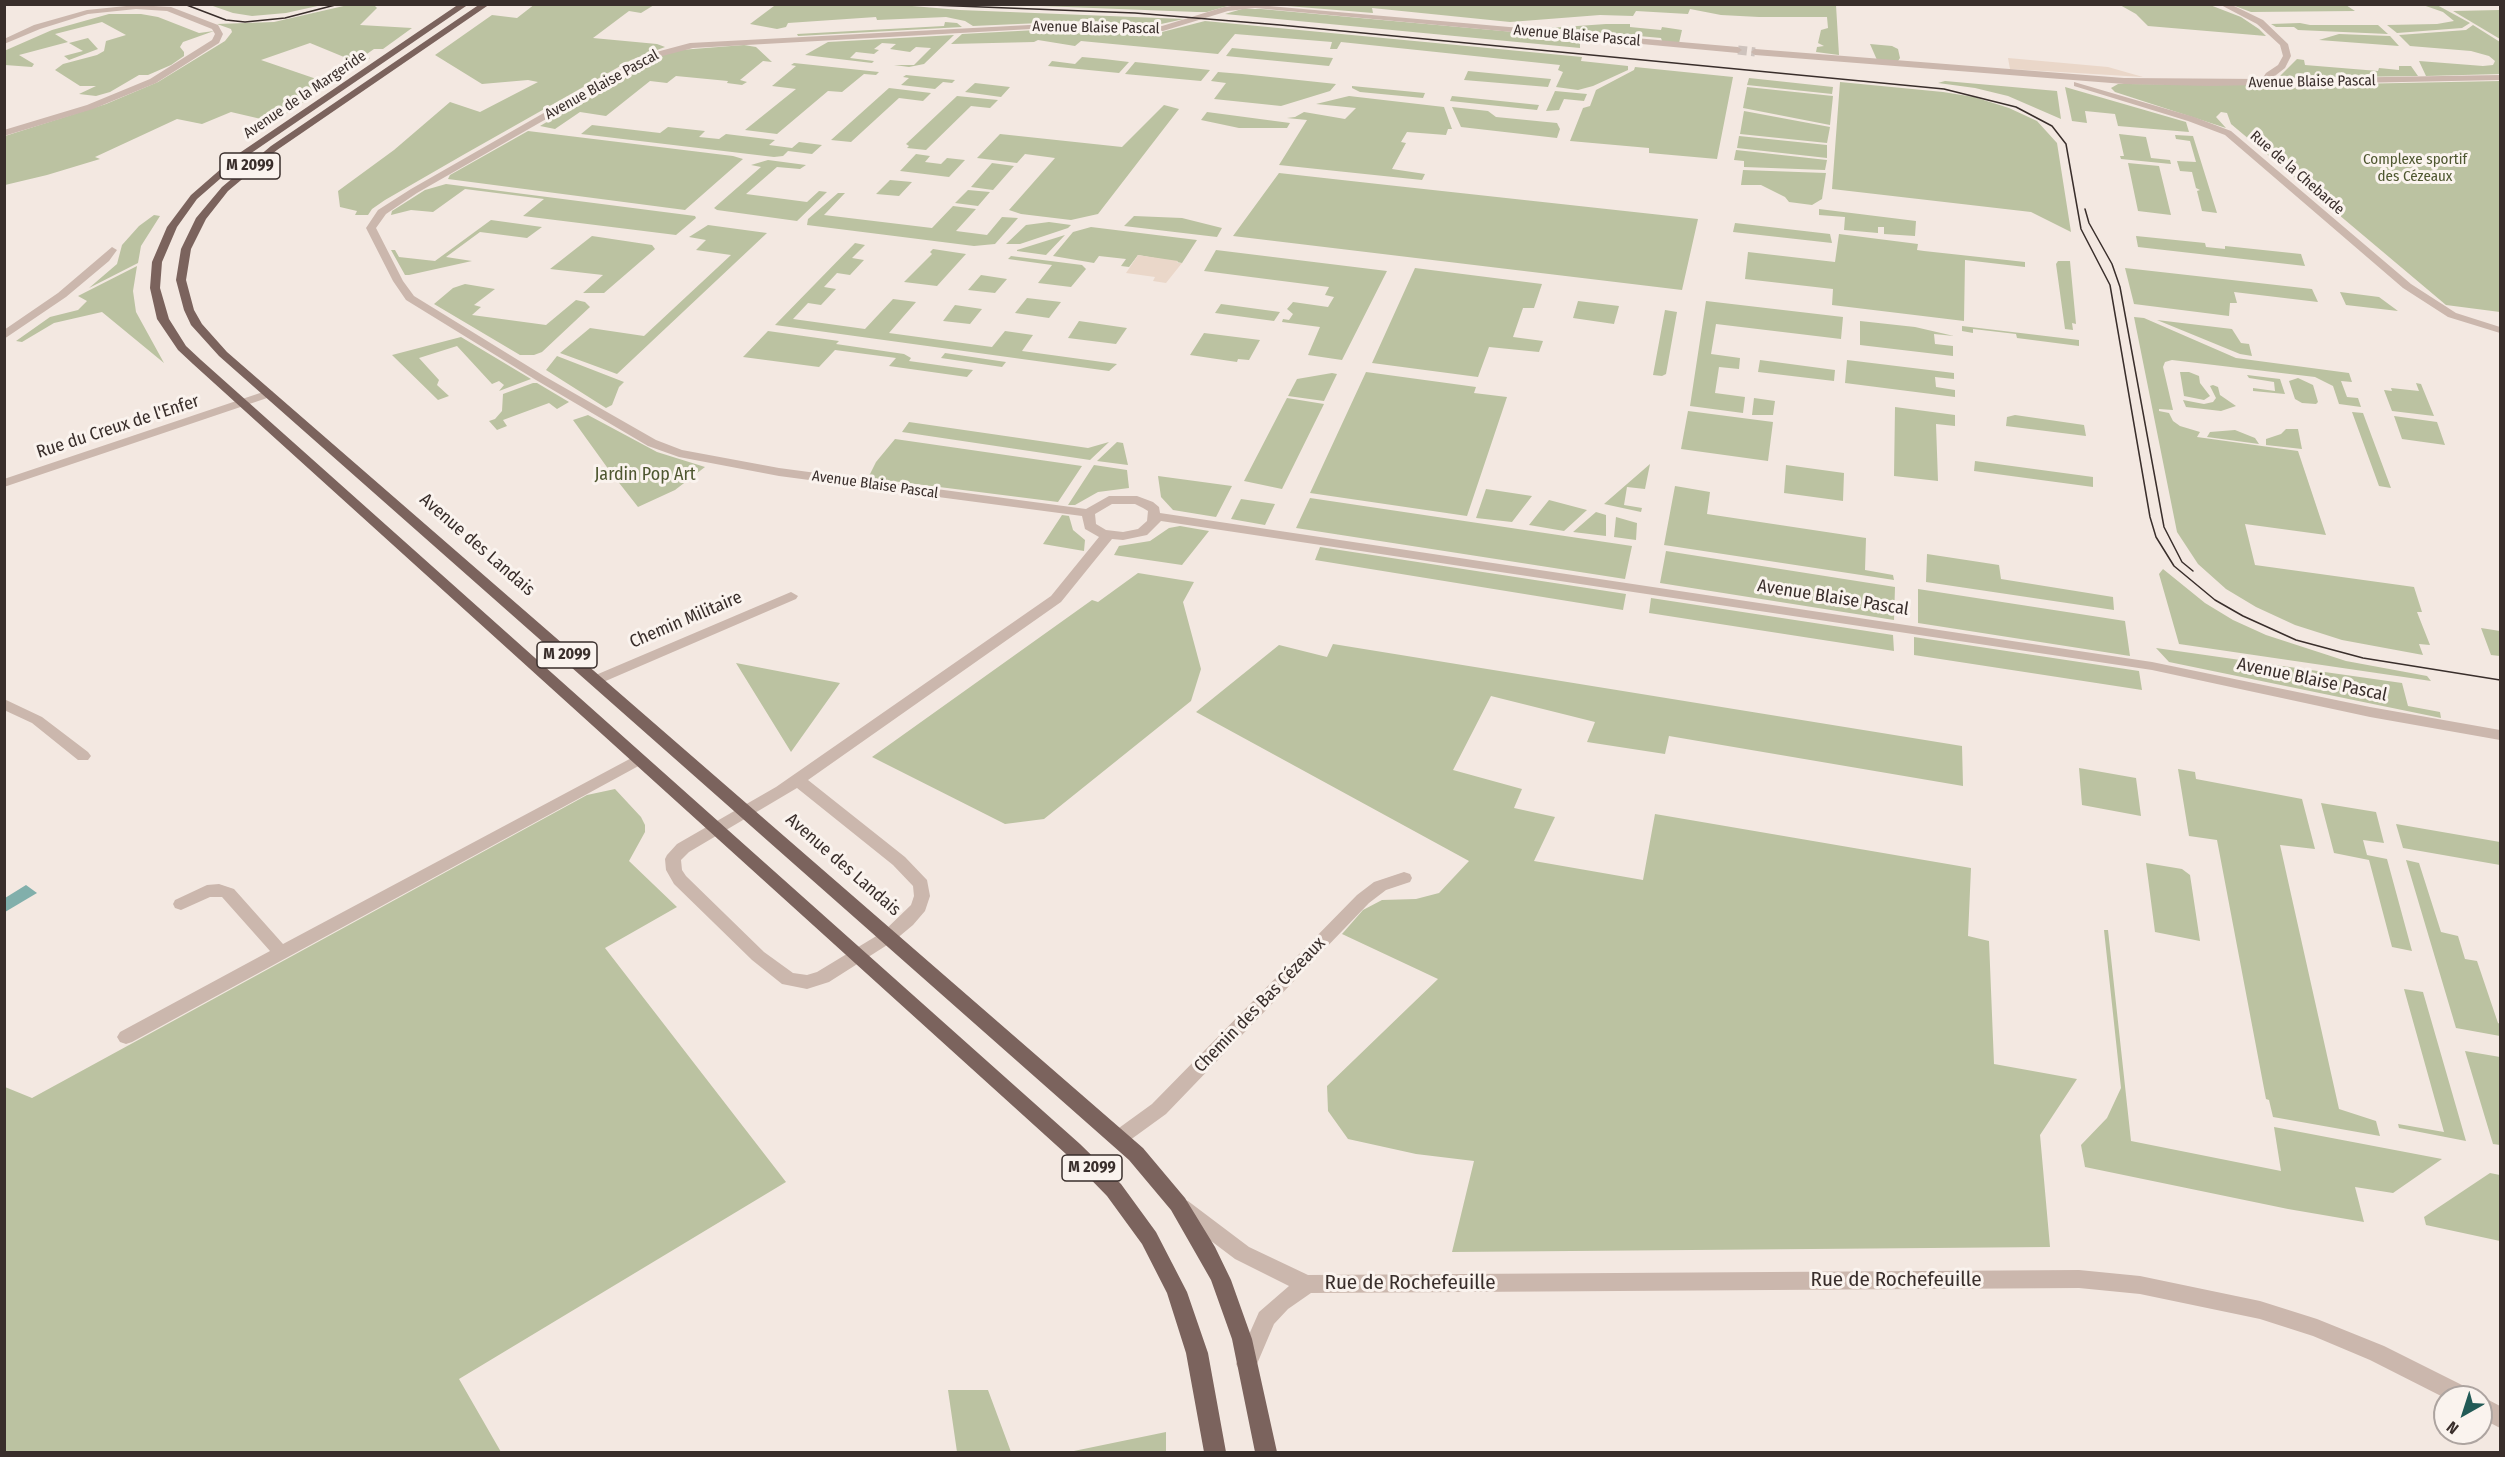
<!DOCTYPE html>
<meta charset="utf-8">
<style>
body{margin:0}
#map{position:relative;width:2505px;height:1457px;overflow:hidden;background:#f3e8e1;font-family:"Fira Sans Condensed",sans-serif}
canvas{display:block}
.frame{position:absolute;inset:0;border:6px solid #392e2b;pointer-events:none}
.north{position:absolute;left:2433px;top:1385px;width:60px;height:60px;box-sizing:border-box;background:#faf3ee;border:2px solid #ada4a0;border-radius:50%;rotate:219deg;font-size:16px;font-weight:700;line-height:24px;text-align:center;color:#392e2b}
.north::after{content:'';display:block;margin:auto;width:21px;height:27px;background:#225a56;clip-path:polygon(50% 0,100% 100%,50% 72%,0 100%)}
</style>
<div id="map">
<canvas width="2505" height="1457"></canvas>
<div class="frame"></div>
<div class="north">N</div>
</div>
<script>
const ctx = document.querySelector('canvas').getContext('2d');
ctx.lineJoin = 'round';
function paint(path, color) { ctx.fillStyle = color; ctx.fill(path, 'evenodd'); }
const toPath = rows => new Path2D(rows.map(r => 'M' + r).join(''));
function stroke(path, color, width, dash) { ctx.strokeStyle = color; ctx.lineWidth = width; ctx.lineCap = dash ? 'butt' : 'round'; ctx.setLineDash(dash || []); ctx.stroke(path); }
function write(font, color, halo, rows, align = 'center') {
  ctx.font = font + ' "Fira Sans Condensed",sans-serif'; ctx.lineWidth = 6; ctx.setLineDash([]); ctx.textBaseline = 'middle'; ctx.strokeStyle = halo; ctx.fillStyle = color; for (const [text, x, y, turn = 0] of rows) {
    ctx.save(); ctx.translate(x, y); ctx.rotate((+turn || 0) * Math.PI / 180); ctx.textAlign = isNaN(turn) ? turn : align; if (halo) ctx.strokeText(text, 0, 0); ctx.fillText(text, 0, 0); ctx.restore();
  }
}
paint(toPath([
 [373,4,377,8,360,25,412,28,383,49,374,49,364,56,370,58,361,64,310,43,261,60,331,84,274,122,231,112,202,124,177,119,95,157,100,159,47,175,5,185,5,136,106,104,158,82,225,41,232,32,231,29,217,24,274,22,348,5],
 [535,4,654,5,641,13,629,11,593,38,657,44,665,47,631,60,463,155,385,200,372,209,368,215,355,215,357,211,340,207,338,191,394,150,450,102,480,112,538,82,528,80,482,84,435,55,492,15,517,18],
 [769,4,888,4,960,10,1184,19,1152,26,1085,21,973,26,965,21,946,17,877,20,876,17,788,23,786,27,777,29,750,24,774,6],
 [2420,4,2437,5,2470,23,2462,28,2397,33,2387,25,2437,24,2454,21,2443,12],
 [210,5,322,5,286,13,252,16,233,13],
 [1015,5,1231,4,1231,5,1207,12,1197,12],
 [1275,5,1839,5,1836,5,1839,55,1816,52,1817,47,1824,46,1818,43,1821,30,1828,28,1827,17,1759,17,1721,15,1690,9,1688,14,1636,11,1633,16,1600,15,1510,22,1372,8,1373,13],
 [2120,5,2210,5,2241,17,2259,29,2266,36,2148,26,2136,14],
 [2232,5,2346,5,2355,11,2251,12],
 [1242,9,1261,9,1580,38,1580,48,1225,14],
 [2500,10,2500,39,2453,11],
 [109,14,141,14,158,17,199,33,214,31,183,42,180,47,184,52,184,56,171,65,148,75,139,75,110,92,96,96,79,94,96,86,80,86,55,70,63,64,97,55,104,51,106,41,126,35,102,22,55,34,68,42,19,55,34,64,32,67,5,65,4,51,52,30],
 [1205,21,1582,57,1581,61,1628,66,1628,70,1593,86,1578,90,1556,87,1563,72,1558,70,1560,65,1341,42,1337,49,1330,49,1332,42,1235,34,1218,54,1081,41,1075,46,1038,40,1034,42,951,44,962,34,1055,29,1162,32],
 [945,22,957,23,962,27,798,36,797,34,944,26],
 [2300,23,2310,25,2378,25,2388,34,2298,30,2294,27,2276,27,2271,24],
 [1606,24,1630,24,1630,27,1661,30,1662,27,1682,30,1679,43,1662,41,1661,38,1549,28],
 [2473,25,2500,42,2500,74,2426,76,2419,61,2483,66,2493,65,2495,61,2489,56,2471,51,2410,46,2399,35,2466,30],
 [2339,34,2390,36,2399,46,2319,40],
 [954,35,924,64,909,67,894,65,914,65,931,48,916,47,910,52,890,49,896,44,882,43,874,49,879,50,874,54,856,52,850,58,874,61,872,63,805,55,828,42],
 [88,38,98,49,69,60,64,56,83,51,69,43],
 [1870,44,1892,46,1898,49,1900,58,1898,61,1877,60],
 [744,45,756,47,772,62,763,61,740,80,747,82,742,85,727,83,728,81,676,76,667,83,650,81,606,116,580,112,555,129,540,126,657,57,680,50],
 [1232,48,1333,58,1329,66,1226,56],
 [1082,57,1104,59,1129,62,1119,73,1048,66,1052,61,1075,64],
 [2297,59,2304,60,2305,65,2378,71,2379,68,2399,70,2399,66,2411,66,2418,76,2278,78],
 [1135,62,1210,70,1201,81,1125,74],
 [794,63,879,72,876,75,864,74,842,92,828,91,777,134,745,130,796,89,772,86,796,66,791,65],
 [1635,67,1733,77,1717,159,1649,153,1649,148,1570,141,1583,108,1590,106,1596,90,1634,70],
 [1468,71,1551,79,1548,87,1464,80],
 [1218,72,1242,74,1336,84,1330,91,1281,106,1214,99,1226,83,1211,81],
 [906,75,955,80,952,83,943,82,935,89,901,85,909,78,903,77],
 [1749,78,1833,87,1832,94,1747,85],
 [1945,81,2057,91,2061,119,2008,96,1975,88,1938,83],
 [2500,81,2500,312,2446,305,2231,124,2227,113,2221,112,2216,117,2226,128,2115,92,2111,88,2118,84,2127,84,2302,85],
 [1840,82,1943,92,1974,97,2009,108,2037,121,2057,143,2071,232,2031,212,1832,189],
 [975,83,1010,87,1001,97,965,92],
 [1352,86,1425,93,1423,98,1360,92,1352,88],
 [1747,87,1833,96,1830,125,1743,108],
 [2065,87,2186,122,2189,132,2118,126,2115,114,2085,111,2087,123,2072,121],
 [889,88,931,93,923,101,899,98,851,142,831,140],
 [1555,91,1587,94,1584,101,1564,99,1559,110,1546,111],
 [957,96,998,100,990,108,971,106,926,150,907,148,909,146,906,144],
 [1349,96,1444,107,1452,129,1448,129,1446,135,1407,132,1401,142,1406,143,1392,169,1425,174,1422,180,1279,165,1307,120,1287,118,1295,117,1304,112,1345,119,1356,108,1316,104],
 [1452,96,1539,105,1537,110,1450,101],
 [1164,105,1179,109,1098,214,1071,220,1021,214,1009,210,1055,158,1025,154,1017,163,977,158,1000,134,1122,147],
 [1452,107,1488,111,1496,117,1557,123,1560,129,1557,138,1461,127],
 [1744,111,1830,127,1827,143,1740,134],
 [1207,112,1290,123,1287,128,1239,128,1201,120],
 [592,125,660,133,668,127,705,131,699,137,719,139,726,134,775,140,769,145,792,148,799,142,822,145,812,154,788,151,783,156,774,157,581,134],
 [528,131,733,156,743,159,685,210,448,179,450,175],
 [2119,134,2146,137,2151,158,2170,160,2171,164,2121,159,2120,156,2124,156],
 [2175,135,2193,136,2217,213,2202,211,2197,191,2200,190,2196,188,2192,172,2180,171,2177,161,2196,162,2190,141,2176,139],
 [1739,136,1827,145,1827,158,1737,148],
 [1736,150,1827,160,1825,170,1744,167,1744,161,1734,160],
 [916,154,930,156,925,162,941,164,947,158,965,160,949,177,900,171],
 [768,160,806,165,800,169,777,167,746,194,807,202,819,191,827,192,797,221,717,210,714,208,761,167,751,165],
 [992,163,1014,166,993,190,971,187],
 [2128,163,2159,166,2171,215,2138,211],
 [1743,170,1826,173,1822,199,1812,205,1789,202,1785,197,1761,185,1741,185],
 [1279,173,1378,184,1698,219,1682,290,1233,236],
 [890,180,912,182,899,196,876,194],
 [446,184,695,216,696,218,676,235,523,216,544,199,465,189,433,212,411,210,391,215,392,211,425,190],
 [968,190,990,192,978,206,955,203],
 [838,193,845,193,824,215,932,228,953,206,976,209,956,231,987,235,1002,217,1018,218,995,244,974,246,807,225,808,219],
 [1819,209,1916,221,1915,236,1884,234,1884,227,1878,227,1878,233,1844,230,1845,217,1819,215],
 [154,215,160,216,141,246,138,263,89,288,117,264,122,245,139,226],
 [1134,216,1182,218,1222,228,1217,237,1124,226],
 [491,220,542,227,527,238,480,232,446,257,472,261,409,275,405,275,391,250,395,250,399,257,435,261],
 [1049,222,1071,225,1068,228,1020,244,1006,244,1026,225],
 [1735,223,1830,234,1832,243,1733,232],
 [708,225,767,233,617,374,560,353,590,328,644,336,731,255,696,250,706,240,689,237],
 [1091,227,1197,240,1182,263,1138,255,1129,267,1121,266,1126,259,1099,256,1094,263,1053,256,1073,232],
 [1839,234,1918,244,1917,250,1924,251,2025,262,2025,267,1965,260,1964,321,1832,305,1833,289,1745,279,1748,252,1835,262],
 [1065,235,1046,255,1017,251,1017,250],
 [592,236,652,245,655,249,604,293,583,293,603,275,550,269],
 [2136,236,2205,243,2206,247,2225,249,2225,246,2301,254,2305,266,2138,247],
 [855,243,865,245,852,258,864,260,850,275,837,273,824,287,836,289,821,305,808,303,793,319,865,329,893,299,916,302,889,333,992,347,1005,331,1033,335,1022,351,1117,364,1109,371,775,325],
 [933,249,966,254,937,286,904,282,932,254,930,252],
 [1216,250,1387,271,1342,360,1308,355,1320,327,1282,322,1283,319,1289,320,1293,314,1287,309,1293,302,1328,307,1334,297,1325,295,1329,287,1204,271],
 [1011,256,1082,265,1086,269,1071,287,1038,283,1052,265,1008,259],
 [2058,261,2070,261,2076,324,2072,323,2073,330,2065,329,2056,264],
 [137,266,133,291,136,312,164,363,102,312,54,323,22,342,16,341,50,317,78,310,87,301,78,296],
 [1415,268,1542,284,1534,308,1523,308,1513,337,1543,341,1539,352,1489,347,1478,377,1372,363],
 [2125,268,2312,289,2318,302,2234,292,2237,303,2230,303,2229,316,2134,304],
 [981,275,1007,279,995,293,968,290],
 [465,284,495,289,474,305,481,307,472,315,546,325,576,300,585,302,590,307,542,352,534,355,520,355,434,304,453,288],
 [2340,292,2379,297,2398,311,2346,305],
 [1027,298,1061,302,1049,318,1015,313],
 [1578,301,1619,306,1614,324,1573,318],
 [1706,301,1843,317,1841,339,1716,324,1711,354,1740,358,1739,369,1719,367,1715,393,1745,397,1743,413,1690,406],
 [1221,304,1280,312,1274,321,1215,313],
 [955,305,982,309,970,324,943,321],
 [1665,310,1677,312,1666,374,1662,376,1653,375],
 [2134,317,2144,318,2236,358,2349,373,2352,382,2341,381,2347,397,2358,398,2361,407,2339,404,2333,386,2315,377,2172,360,2165,362,2163,367,2173,410,2159,409,2159,411,2169,413,2173,421,2180,426,2200,432,2197,437,2298,451,2326,535,2245,524,2255,565,2414,587,2422,612,2417,612,2430,645,2419,644,2423,655,2342,640,2295,625,2256,607,2226,589,2198,564,2177,532],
 [2157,320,2232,329,2241,343,2249,344,2252,356,2240,354],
 [1079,321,1127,328,1116,344,1068,338],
 [1860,321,1915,327,1954,336,1934,334,1935,344,1953,346,1953,356,1860,345],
 [1962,326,2079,340,2079,346,2017,338,2016,334,1973,329,1973,333,1962,331],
 [768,331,839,341,836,344,904,354,911,358,909,361,973,370,967,377,889,366,896,358,835,350,819,367,743,357],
 [1204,333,1260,340,1249,360,1238,359,1237,362,1190,355],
 [461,337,531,379,499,391,504,385,499,381,492,384,457,346,419,358,439,380,437,385,449,396,438,400,392,355],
 [945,353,1006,362,1002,367,941,358],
 [557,356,624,382,619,387,612,405,606,408,546,370],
 [1760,360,1835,370,1834,381,1758,372],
 [1847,360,1954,373,1954,379,1935,377,1936,387,1955,390,1955,397,1845,383],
 [1366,372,1476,387,1474,393,1507,397,1467,516,1310,493],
 [2180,372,2189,372,2199,376,2200,383,2210,396,2204,400,2184,396],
 [1332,373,1337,374,1324,401,1288,396,1297,379],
 [2247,375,2280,379,2285,394,2253,391,2253,388,2275,391,2274,382,2249,378],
 [2298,378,2313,385,2318,402,2316,404,2302,403,2295,399,2289,381],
 [533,383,537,383,569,402,557,409,549,403,503,420,507,426,497,430,489,421,495,419,502,411,503,394],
 [2416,383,2421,384,2434,416,2392,411,2384,390,2392,391,2391,388,2419,391],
 [2213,385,2218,387,2220,395,2236,406,2221,411,2186,407,2183,400,2204,404,2213,402,2216,398,2210,386],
 [1287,398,1324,404,1282,489,1244,481],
 [1754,398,1775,401,1773,415,1752,415],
 [1895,407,1955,415,1955,426,1936,424,1938,481,1894,476],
 [1688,411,1773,422,1768,461,1681,449],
 [2352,412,2363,413,2391,488,2379,486],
 [588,415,657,452,705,467,675,490,638,507,609,470,573,420],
 [2015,415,2084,425,2086,436,2006,426,2007,417],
 [2394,416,2437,422,2445,445,2402,439],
 [909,422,1088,448,1109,442,1090,460,902,432],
 [2286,429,2298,429,2302,449,2266,445,2266,439,2281,434],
 [2235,430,2255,438,2259,444,2207,437,2210,432],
 [895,439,1082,466,1058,502,868,478,876,462],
 [1117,442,1123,443,1128,465,1097,461],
 [1975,461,2093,477,2093,487,1974,471],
 [1650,464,1645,489,1627,487,1624,505,1642,508,1641,512,1604,504],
 [1094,465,1127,470,1129,488,1098,492,1075,505,1068,505],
 [1786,465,1844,473,1843,501,1784,493],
 [1158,476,1232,486,1216,517,1173,510,1161,497],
 [1675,486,1710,492,1707,514,1866,538,1865,570,1893,575,1894,580,1664,545],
 [1486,489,1532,496,1512,522,1476,518],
 [1310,498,1632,546,1625,579,1296,528],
 [1241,499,1275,504,1265,525,1231,519],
 [1549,500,1587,510,1564,531,1529,525],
 [1596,512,1606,515,1606,536,1573,532],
 [1062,515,1069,516,1073,530,1085,540,1084,551,1043,544],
 [1616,517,1637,523,1636,540,1614,537],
 [1180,526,1209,531,1182,565,1114,555,1119,546,1150,541,1169,528],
 [1320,547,1626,594,1623,610,1315,560],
 [1666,551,1895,587,1894,620,1660,583],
 [1927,554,1999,565,2001,579,2113,597,2114,610,1926,582],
 [2163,569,2205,603,2233,620,2266,635,2346,661,2427,676,2431,681,2179,644,2159,574],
 [1138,573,1194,582,1183,602,1201,669,1191,701,1044,819,1005,824,872,757,1092,600,1098,602],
 [1918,589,2125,621,2130,656,1918,623],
 [1651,598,1893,635,1894,651,1649,613],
 [2481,628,2500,631,2500,656,2491,655],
 [1914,637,2139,671,2142,690,1914,655],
 [1333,644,1962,746,1963,786,1669,736,1665,754,1587,742,1595,722,1491,696,1453,770,1522,789,1514,808,1555,817,1534,861,1643,880,1655,814,1971,868,1968,936,1989,941,1994,1064,2077,1079,2040,1135,2050,1247,1452,1252,1474,1161,1416,1154,1348,1139,1328,1111,1327,1086,1438,979,1342,934,1363,910,1382,900,1416,899,1439,893,1469,861,1196,712,1279,645,1327,657],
 [2156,648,2402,683,2408,706,2440,712,2441,718,2169,662],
 [736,663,840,683,791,752],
 [2079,768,2136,778,2141,816,2082,805],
 [2178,769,2195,772,2196,779,2302,799,2315,849,2280,845,2339,1109,2376,1121,2380,1136,2273,1117,2269,1100,2266,1099,2217,840,2189,836],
 [615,789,641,817,645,825,645,832,629,861,677,907,605,948,786,1182,459,1379,501,1452,5,1452,5,1087,32,1098,587,795],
 [2321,803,2376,812,2384,843,2363,840,2367,855,2387,859,2412,951,2392,947,2369,860,2334,853],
 [2396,824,2500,842,2500,865,2403,848],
 [2406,860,2419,863,2441,932,2458,936,2465,959,2477,961,2498,1023,2500,1024,2500,1036,2456,1028],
 [2146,863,2182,869,2190,875,2200,941,2155,932],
 [2104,930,2108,930,2131,1141,2281,1171,2274,1127,2442,1159,2393,1193,2355,1187,2364,1222,2288,1209,2085,1167,2081,1145,2107,1118,2121,1088],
 [2404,989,2423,992,2466,1141,2399,1128,2398,1124,2444,1132],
 [2465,1051,2500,1057,2500,1145,2493,1144],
 [2490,1173,2500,1175,2500,1241,2426,1225,2424,1217],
 [948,1390,988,1390,1011,1452,957,1452],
 [1166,1432,1166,1452,1069,1452]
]), '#bbc2a1');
paint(toPath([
 [2008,58,2108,67,2143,77,2010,69],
 [1138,255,1178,261,1177,263,1182,263,1166,283,1153,281,1155,277,1126,273]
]), '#ead7c9');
paint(toPath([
 [26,885,37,893,5,912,5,898]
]), '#81afab');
stroke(toPath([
 [1738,50,1755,52]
]), '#cec3bd', 9, [9, 4.5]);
paint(toPath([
 [1246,4,1738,47,1742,50,1738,53,1255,8,1228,11,1163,31,1067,27,693,48,651,59,417,193,386,214,376,228,403,281,414,296,544,376,656,440,682,450,779,468,1086,509,1109,496,1137,496,1153,502,1159,507,1160,513,2152,662,2370,707,2500,730,2500,740,2370,717,2152,670,1161,521,1147,535,1123,540,1112,539,1061,602,808,780,905,857,927,880,930,896,925,911,913,925,895,940,829,982,807,989,782,984,752,960,674,884,666,870,665,859,667,855,677,844,776,787,1051,596,1099,537,1085,529,1082,516,779,476,679,457,648,446,536,380,406,300,393,281,366,228,378,210,411,189,645,55,690,43,1067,23,1162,26,1224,7,1246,4],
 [1112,504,1135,504,1143,508,1148,511,1147,521,1138,529,1123,532,1106,530,1096,524,1095,514,1112,504],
 [797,788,893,865,913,886,914,896,911,905,883,932,817,972,807,975,793,973,764,952,686,876,682,870,681,860,689,852,797,788],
 [2219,4,2230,4,2263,20,2288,44,2291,56,2285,68,2271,79,2500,75,2500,80,2209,86,2124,84,1755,55,1751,52,1755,49,2124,78,2262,79,2266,73,2278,65,2283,56,2280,45,2257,24,2219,4],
 [136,5,171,7,218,25,223,34,219,43,156,83,93,109,4,136,4,130,87,105,150,79,212,40,215,34,212,29,167,11,136,9,88,14,40,29,4,44,4,39,34,25,87,10,136,5],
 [2074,82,2194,117,2231,131,2411,284,2456,313,2500,327,2500,333,2448,317,2403,288,2225,135,2188,121,2074,86,2074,82],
 [112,247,117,250,109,261,66,297,4,339,4,330,58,293,112,247],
 [269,390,273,392,273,396,4,487,4,479,269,390],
 [791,592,798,596,796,599,601,683,591,683,589,680,591,677,791,592],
 [4,699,42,717,88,752,91,756,88,760,78,760,32,723,4,710,4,699],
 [639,754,647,759,644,763,132,1042,126,1044,120,1042,117,1037,120,1032,270,951,222,897,210,897,181,910,175,908,173,904,175,900,207,885,219,884,234,889,283,944,639,754],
 [1404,872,1410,874,1412,878,1410,882,1386,890,1369,903,1166,1114,1126,1143,1119,1146,1112,1143,1110,1138,1112,1133,1152,1104,1357,895,1374,882,1404,872],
 [1181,1199,1188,1201,1249,1247,1308,1275,2079,1270,2140,1276,2260,1301,2317,1319,2384,1346,2472,1390,2475,1397,2445,1398,2370,1360,2313,1336,2260,1319,2140,1294,2079,1288,1311,1293,1288,1309,1274,1324,1254,1371,1247,1374,1240,1371,1236,1364,1259,1312,1289,1286,1235,1259,1174,1213,1171,1207,1174,1201,1181,1199],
 [2481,1396,2500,1406,2500,1428,2481,1418,2481,1397,2479,1397,2481,1396]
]), '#cbb7ad');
paint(toPath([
 [459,4,469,4,244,158,197,199,177,227,162,262,160,288,169,319,186,346,201,360,1080,1144,1121,1184,1156,1232,1187,1292,1208,1353,1226,1452,1204,1452,1186,1353,1167,1293,1142,1244,1107,1196,1066,1154,193,364,178,350,157,319,150,288,152,262,167,227,191,195,238,154,459,4],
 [480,4,490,4,277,150,228,191,206,219,191,249,186,280,194,310,202,324,227,352,1143,1148,1185,1198,1215,1247,1231,1280,1252,1339,1277,1452,1255,1452,1232,1339,1211,1280,1171,1210,1129,1160,219,356,191,325,184,310,176,280,181,249,196,218,222,187,271,146,480,4]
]), '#7b635d');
stroke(toPath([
 [184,4,226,20,245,22,285,18,339,4],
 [906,4,1135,13,1280,25,1944,89,2016,107,2052,126,2066,144,2081,229,2110,285,2150,517,2156,537,2174,566,2215,600,2243,616,2296,640,2363,658,2500,680],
 [2085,209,2089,223,2112,264,2120,287,2164,527,2182,562,2193,571]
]), '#392e2b', 1.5);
write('15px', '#392e2b', '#faf3ee', [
 ["Avenue Blaise Pascal",1096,28,1],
 ["Avenue Blaise Pascal",1577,36,5],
 ["Avenue Blaise Pascal",2312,82,-1],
 ["Avenue Blaise Pascal",602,85,-29],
 ["Avenue de la Margeride",305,95,-34],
 ["Rue de la Chebarde",2297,173,41],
 ["Avenue Blaise Pascal",875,485,8]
]);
write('15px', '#4e5730', '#faf3ee', [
 ["Complexe sportif",2415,160],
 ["des Cézeaux",2415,177]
]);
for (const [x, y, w] of [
 [250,166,60],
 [567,655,60],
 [1092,1168,60]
]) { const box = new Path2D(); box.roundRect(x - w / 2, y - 13, w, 26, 4.5); ctx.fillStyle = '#faf3ee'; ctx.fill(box); stroke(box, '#392e2b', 1.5); }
write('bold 16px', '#392e2b', null, [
 ["M 2099",250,166],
 ["M 2099",567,655],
 ["M 2099",1092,1168]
]);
write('18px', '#392e2b', '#faf3ee', [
 ["Rue du Creux de l'Enfer",118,427,-18],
 ["Avenue des Landais",477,545,41],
 ["Avenue Blaise Pascal",1833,598,9],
 ["Chemin Militaire",686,620,-23],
 ["Avenue Blaise Pascal",2312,680,12],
 ["Avenue des Landais",843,865,41],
 ["Chemin des Bas Cézeaux",1260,1005,-46]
]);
write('18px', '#4e5730', '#faf3ee', [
 ["Jardin Pop Art",645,475]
]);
write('21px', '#392e2b', '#faf3ee', [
 ["Rue de Rochefeuille",1896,1280],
 ["Rue de Rochefeuille",1410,1283]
]);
</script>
